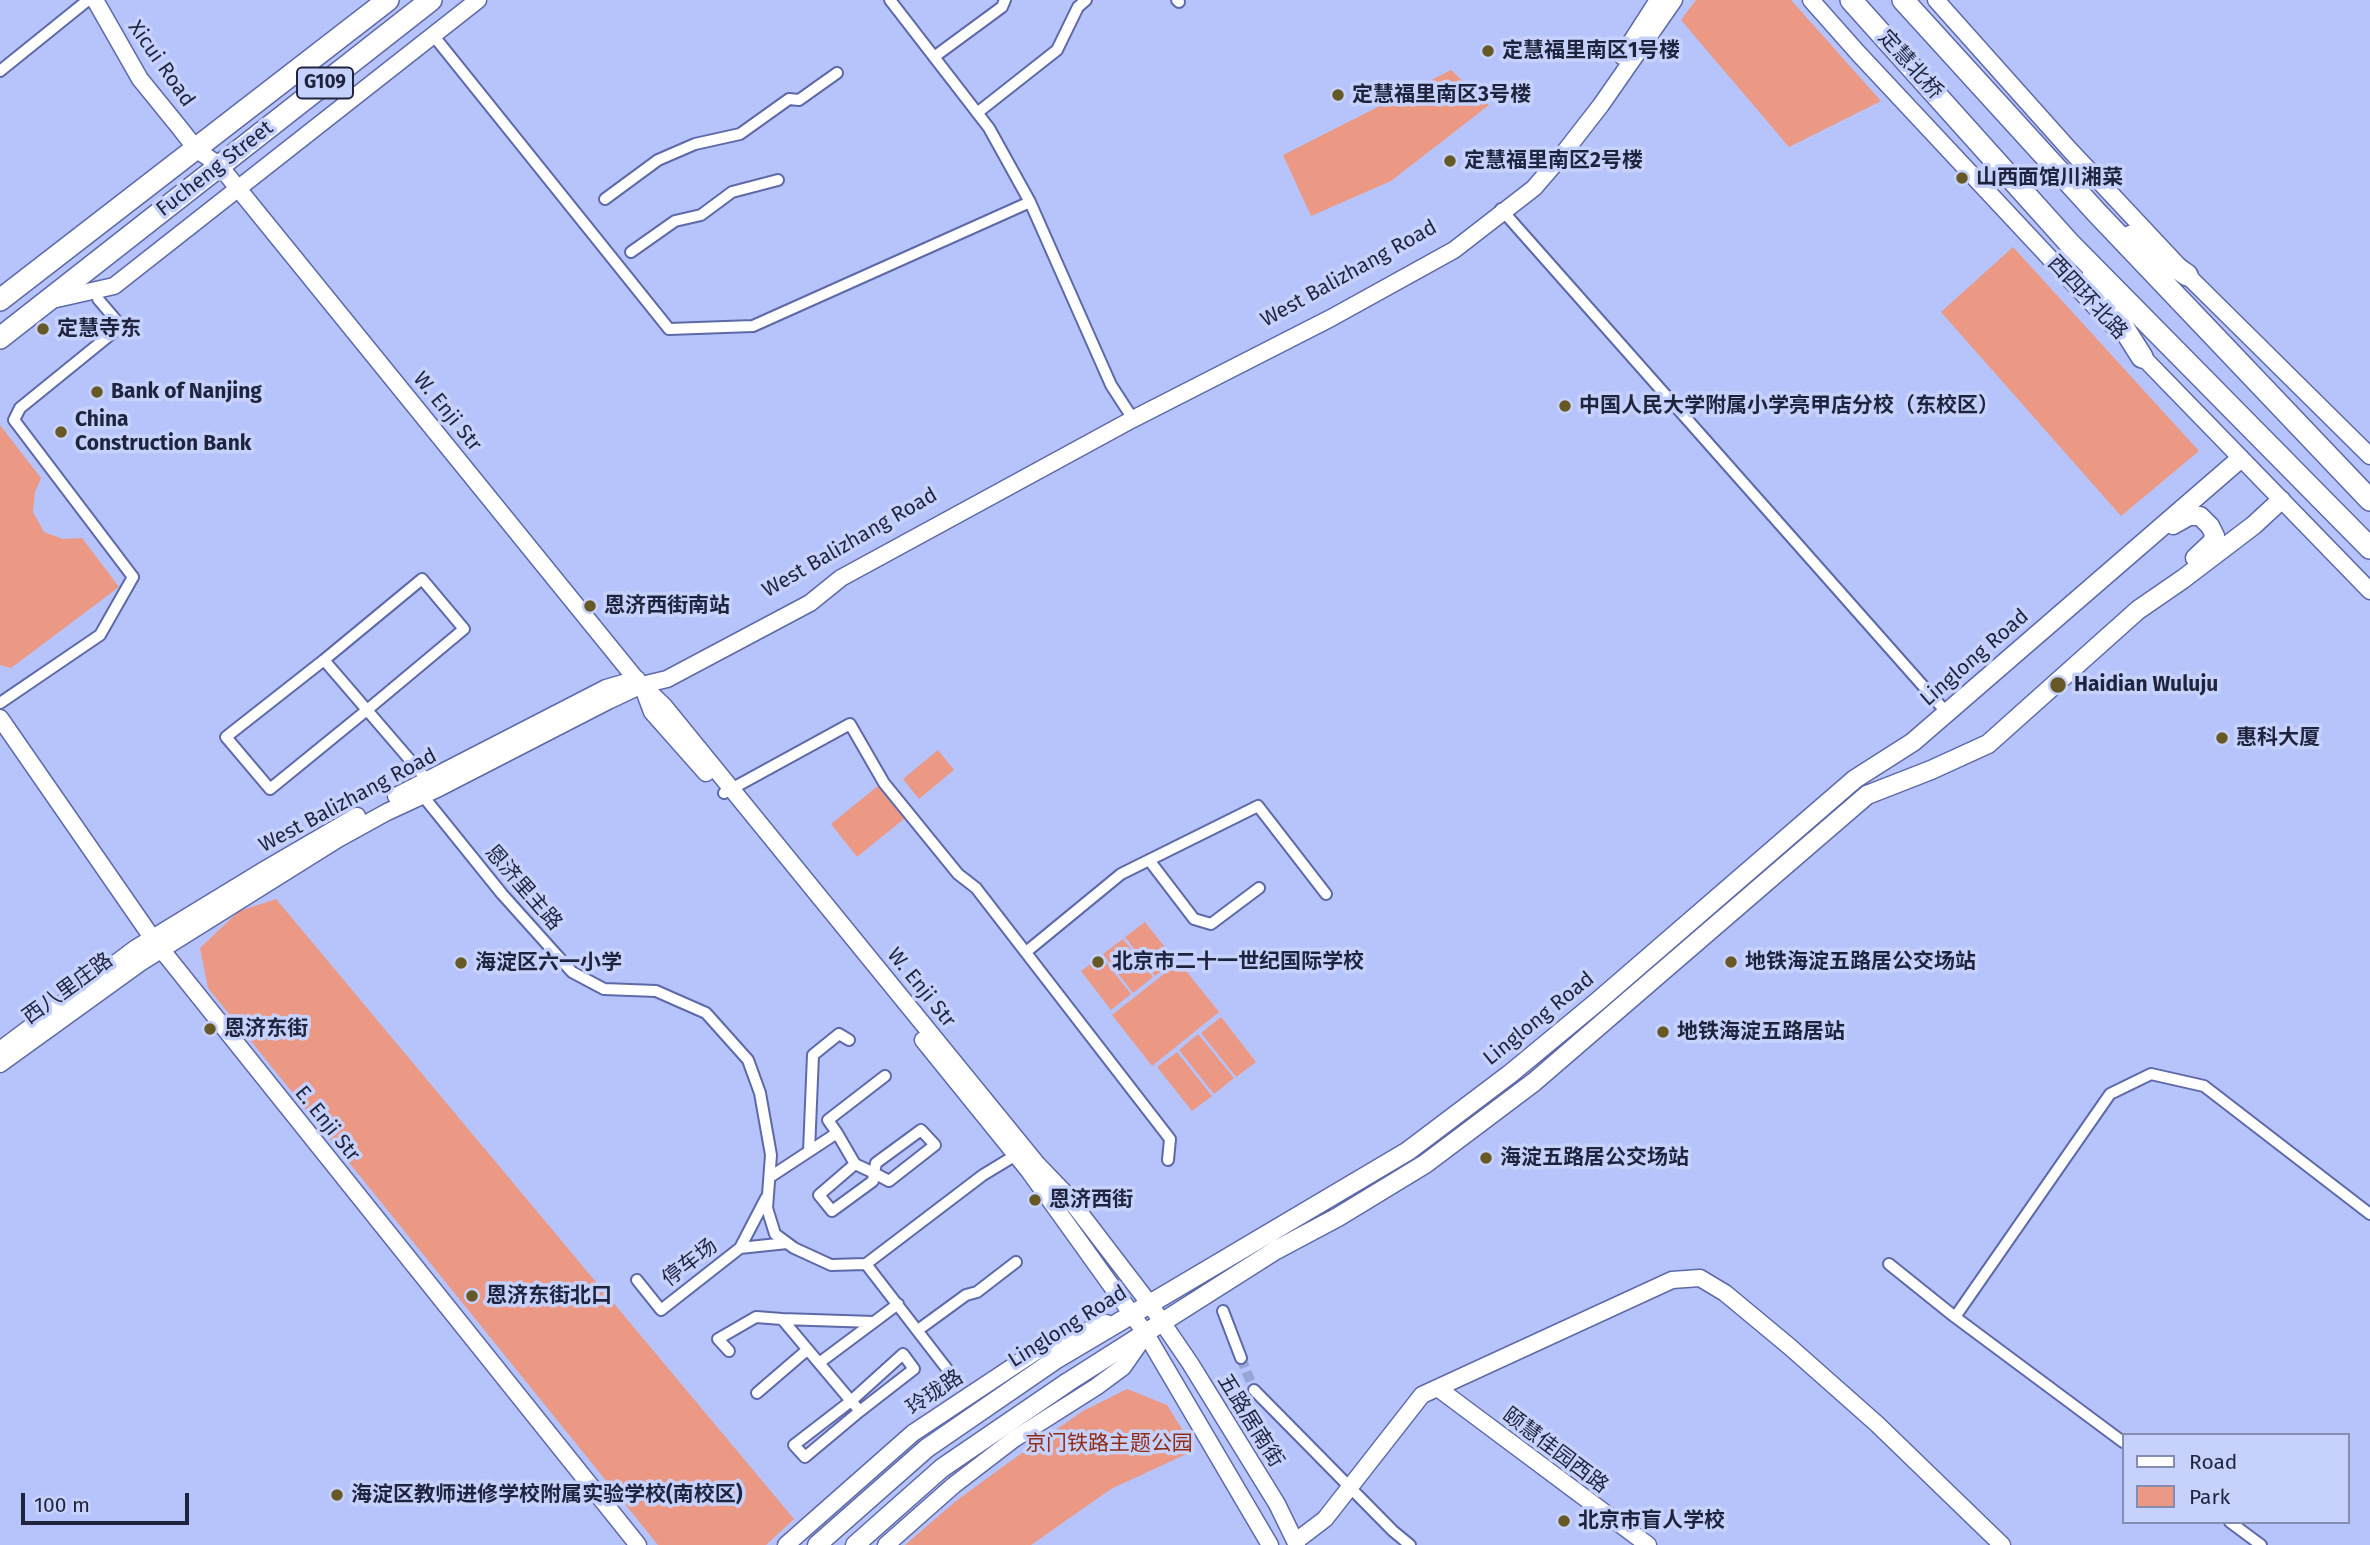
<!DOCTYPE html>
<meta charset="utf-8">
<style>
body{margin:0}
#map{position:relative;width:2370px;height:1545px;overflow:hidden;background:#b6c4fb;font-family:"Fira Sans",sans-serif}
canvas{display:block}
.legend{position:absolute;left:2122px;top:1433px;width:228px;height:91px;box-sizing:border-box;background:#c7d2fc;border:2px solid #848cb0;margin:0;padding:9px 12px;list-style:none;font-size:21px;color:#1f243e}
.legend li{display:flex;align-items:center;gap:14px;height:35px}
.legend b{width:35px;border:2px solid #848cb0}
.scale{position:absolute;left:21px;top:1493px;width:168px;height:32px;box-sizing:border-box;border:4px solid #1f243e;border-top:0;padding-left:9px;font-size:21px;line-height:24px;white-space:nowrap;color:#1f243e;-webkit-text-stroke:5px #c7d2fc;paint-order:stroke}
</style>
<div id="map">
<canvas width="2370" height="1545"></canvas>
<ul class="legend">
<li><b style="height:9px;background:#fff"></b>Road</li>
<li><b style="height:19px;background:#eb9985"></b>Park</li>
</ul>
<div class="scale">100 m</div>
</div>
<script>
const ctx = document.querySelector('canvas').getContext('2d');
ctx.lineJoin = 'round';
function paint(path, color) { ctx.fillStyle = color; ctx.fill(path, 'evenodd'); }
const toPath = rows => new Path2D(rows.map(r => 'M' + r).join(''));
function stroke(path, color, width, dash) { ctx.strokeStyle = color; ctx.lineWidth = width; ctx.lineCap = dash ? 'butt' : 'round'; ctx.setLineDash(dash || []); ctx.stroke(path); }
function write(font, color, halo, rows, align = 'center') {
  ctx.font = font + ' "Fira Sans","Noto Sans SC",sans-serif'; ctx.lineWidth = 7; ctx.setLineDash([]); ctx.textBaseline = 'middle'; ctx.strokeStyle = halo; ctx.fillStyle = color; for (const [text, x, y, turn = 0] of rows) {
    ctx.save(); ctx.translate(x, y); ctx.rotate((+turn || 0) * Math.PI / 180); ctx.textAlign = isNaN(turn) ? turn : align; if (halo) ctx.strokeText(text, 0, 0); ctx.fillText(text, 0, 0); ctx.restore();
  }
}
paint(toPath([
 [1696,0,1791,0,1881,101,1789,147,1681,20],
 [1451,70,1489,105,1391,181,1311,216,1283,155],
 [2013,247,2199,451,2121,516,1941,312],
 [0,425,41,478,35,492,33,512,44,532,63,539,82,538,119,587,11,668,0,665],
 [938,750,954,770,919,799,903,779],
 [879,785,905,818,857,857,831,824],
 [276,899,794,1519,766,1545,658,1545,208,988,200,948,239,911],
 [1145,922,1175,960,1155,976,1125,937],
 [1123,939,1153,977,1133,993,1103,954],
 [1101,956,1131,994,1111,1010,1081,971],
 [1179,962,1219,1012,1152,1066,1112,1015],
 [1221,1017,1256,1062,1236,1077,1201,1033],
 [1198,1034,1234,1078,1214,1094,1179,1050],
 [1177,1052,1212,1096,1192,1111,1157,1067],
 [1127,1389,1167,1405,1195,1450,1111,1489,1031,1545,905,1545,956,1501,1012,1460,1083,1411]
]), '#eb9985');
stroke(toPath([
 [1241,1358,1254,1390]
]), '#98a4d5', 10, [10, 5]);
const street = toPath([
 [890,0,989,128,1030,202,1111,385,1133,419],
 [1177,0,1179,2],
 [433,35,669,329,753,326,1030,202],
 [934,57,1002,7,1005,0],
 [0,71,88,0],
 [977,113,1057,50,1078,7,1086,0],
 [605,199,658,160,695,144,740,134,789,99,799,100,837,73],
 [1501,209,1947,713],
 [631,252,675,221,701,215,732,192,778,180],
 [324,660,422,579,464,629,367,710,270,789,226,737,324,660,367,710,428,781],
 [0,703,100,635,133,577,14,420,20,408,121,326,98,299],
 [724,793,850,724,884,783,958,874,976,888,1170,1139,1168,1160],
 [423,796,502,894,572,972,604,989,656,991,706,1013,748,1060,760,1093,771,1155,767,1208,775,1234,794,1248,831,1265,866,1264,983,1175,1016,1155],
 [1149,860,1194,919,1211,924,1259,888],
 [1026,952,1121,874,1258,806,1326,894],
 [837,1133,828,1120,885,1076],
 [809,1151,813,1055,839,1034,849,1040],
 [770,1177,837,1133,855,1164,819,1195,832,1211,873,1181,874,1173,876,1163,921,1130,935,1145,889,1181,874,1173,855,1164],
 [766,1198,740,1248,787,1243],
 [866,1264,957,1382],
 [1889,1264,1955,1317,2123,1442],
 [637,1280,661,1310,740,1248],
 [1223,1311,1241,1358],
 [1955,1317,2110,1094,2151,1074,2204,1086,2370,1214],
 [874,1322,782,1319,819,1363,874,1322,898,1304],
 [918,1330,966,1295,977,1292,1016,1262],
 [729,1351,718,1339,756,1317,782,1319],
 [819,1363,851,1401,860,1411,805,1457,794,1445,851,1401,903,1354,914,1369,860,1411],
 [1254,1390,1393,1531,1410,1545],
 [757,1393,807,1350],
 [2230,1522,2261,1545]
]);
const secondary = toPath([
 [95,0,140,79,179,127,197,150,219,165,636,679,664,706,1037,1164,1064,1192,1149,1303,1190,1363,1277,1504,1297,1545],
 [1811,0,1858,53,2117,330],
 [1936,0,2069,149,2187,275,2370,456],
 [1622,56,1658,0],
 [52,300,114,286,478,0],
 [2135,349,2370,591],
 [643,688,652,712,706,773],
 [0,718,153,939,638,1545],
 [396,796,606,688,637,679],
 [923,1040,1029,1171,1146,1334,1270,1545],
 [0,1050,136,948,264,870,357,816],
 [0,1064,140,963,338,839,387,812,439,788,608,701,642,685,667,679,810,603,841,578,1133,419,1331,318,1454,250,1534,188,1559,159,1601,105,1674,0],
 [1439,1389,1648,1545],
 [1296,1541,1325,1519,1422,1395,1672,1280,1700,1278,1725,1293,1790,1347,1877,1424,2002,1545],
 [786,1545,913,1433,1035,1352,1106,1323],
 [886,1545,954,1485,1014,1439,1096,1387,1123,1367,1146,1334]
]);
const primary = toPath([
 [2173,525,2189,516,2200,516,2210,526,2215,536,2211,543,2195,558],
 [817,1545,927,1448,1055,1360,1408,1151,1510,1074,1597,1002,1855,779,1913,742,2240,459],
 [855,1545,942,1468,1068,1382,1276,1250,1338,1217,1425,1164,1534,1082,1867,795,1931,770,1988,744,2138,610,2183,579,2254,525,2281,500]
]);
const highway = toPath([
 [1851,0,2070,244,2370,548],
 [1903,0,2097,213,2370,500],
 [2131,236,2187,275],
 [2092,278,2142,357],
 [0,300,388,0],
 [0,338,431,0]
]);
stroke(street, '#5d69a8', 14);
stroke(secondary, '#5d69a8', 19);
stroke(primary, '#5d69a8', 21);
stroke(highway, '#5d69a8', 24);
stroke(street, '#fff', 10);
stroke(secondary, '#fff', 16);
stroke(primary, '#fff', 18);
stroke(highway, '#fff', 21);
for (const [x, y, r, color] of [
 [1488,51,7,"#675926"],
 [1338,95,7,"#675926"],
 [1450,161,7,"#675926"],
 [1962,178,7,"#675926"],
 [43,329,7,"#675926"],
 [97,392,7,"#675926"],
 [1565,406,7,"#675926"],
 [61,432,7,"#675926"],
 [590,606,7,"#675926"],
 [2058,685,9,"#675926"],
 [2222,738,7,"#675926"],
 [1098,962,7,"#675926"],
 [1731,962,7,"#675926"],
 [461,963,7,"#675926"],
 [210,1029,7,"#675926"],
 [1663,1032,7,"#675926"],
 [1486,1158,7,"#675926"],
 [1035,1200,7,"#675926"],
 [472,1296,7,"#675926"],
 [337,1495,7,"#675926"],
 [1564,1521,7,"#675926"]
]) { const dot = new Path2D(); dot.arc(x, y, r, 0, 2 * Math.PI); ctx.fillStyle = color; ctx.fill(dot); stroke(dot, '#c7d2fc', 2.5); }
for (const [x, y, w] of [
 [325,83,56]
]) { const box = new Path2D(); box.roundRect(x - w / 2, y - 15.5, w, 31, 5); ctx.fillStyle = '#c7d2fc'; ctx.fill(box); stroke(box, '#1f243e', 2); }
write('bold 19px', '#1f243e', null, [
 ["G109",325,83]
]);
write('bold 21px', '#1f243e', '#c7d2fc', [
 ["定慧福里南区1号楼",1502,51],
 ["定慧福里南区3号楼",1352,95],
 ["定慧福里南区2号楼",1464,161],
 ["山西面馆川湘菜",1976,178],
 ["定慧寺东",57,329],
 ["Bank of Nanjing",111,392],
 ["中国人民大学附属小学亮甲店分校（东校区）",1579,406],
 ["China",75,420],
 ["Construction Bank",75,444],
 ["恩济西街南站",604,606],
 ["Haidian Wuluju",2074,685],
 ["惠科大厦",2236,738],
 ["北京市二十一世纪国际学校",1112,962],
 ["地铁海淀五路居公交场站",1745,962],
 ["海淀区六一小学",475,963],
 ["恩济东街",224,1029],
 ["地铁海淀五路居站",1677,1032],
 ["海淀五路居公交场站",1500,1158],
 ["恩济西街",1049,1200],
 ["恩济东街北口",486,1296],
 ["海淀区教师进修学校附属实验学校(南校区)",351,1495],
 ["北京市盲人学校",1578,1521]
], 'left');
write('21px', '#1f243e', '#c7d2fc', [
 ["Xicui Road",161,64,55],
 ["定慧北桥",1910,65,48],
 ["Fucheng Street",215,169,-38],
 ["West Balizhang Road",1349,274,-29],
 ["西四环北路",2087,298,47],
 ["W. Enji Str",447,412,51],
 ["West Balizhang Road",850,543,-30],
 ["Linglong Road",1975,658,-41],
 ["West Balizhang Road",348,801,-28],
 ["恩济里主路",523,888,49],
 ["W. Enji Str",921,988,51],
 ["西八里庄路",68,989,-36],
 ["Linglong Road",1539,1019,-39],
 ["E. Enji Str",327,1124,51],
 ["停车场",690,1263,-38],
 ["Linglong Road",1068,1327,-32],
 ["玲珑路",935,1393,-34],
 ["五路居南街",1250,1421,58],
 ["颐慧佳园西路",1555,1451,37]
]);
write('21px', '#912c14', '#c7d2fc', [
 ["京门铁路主题公园",1109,1444]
]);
</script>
